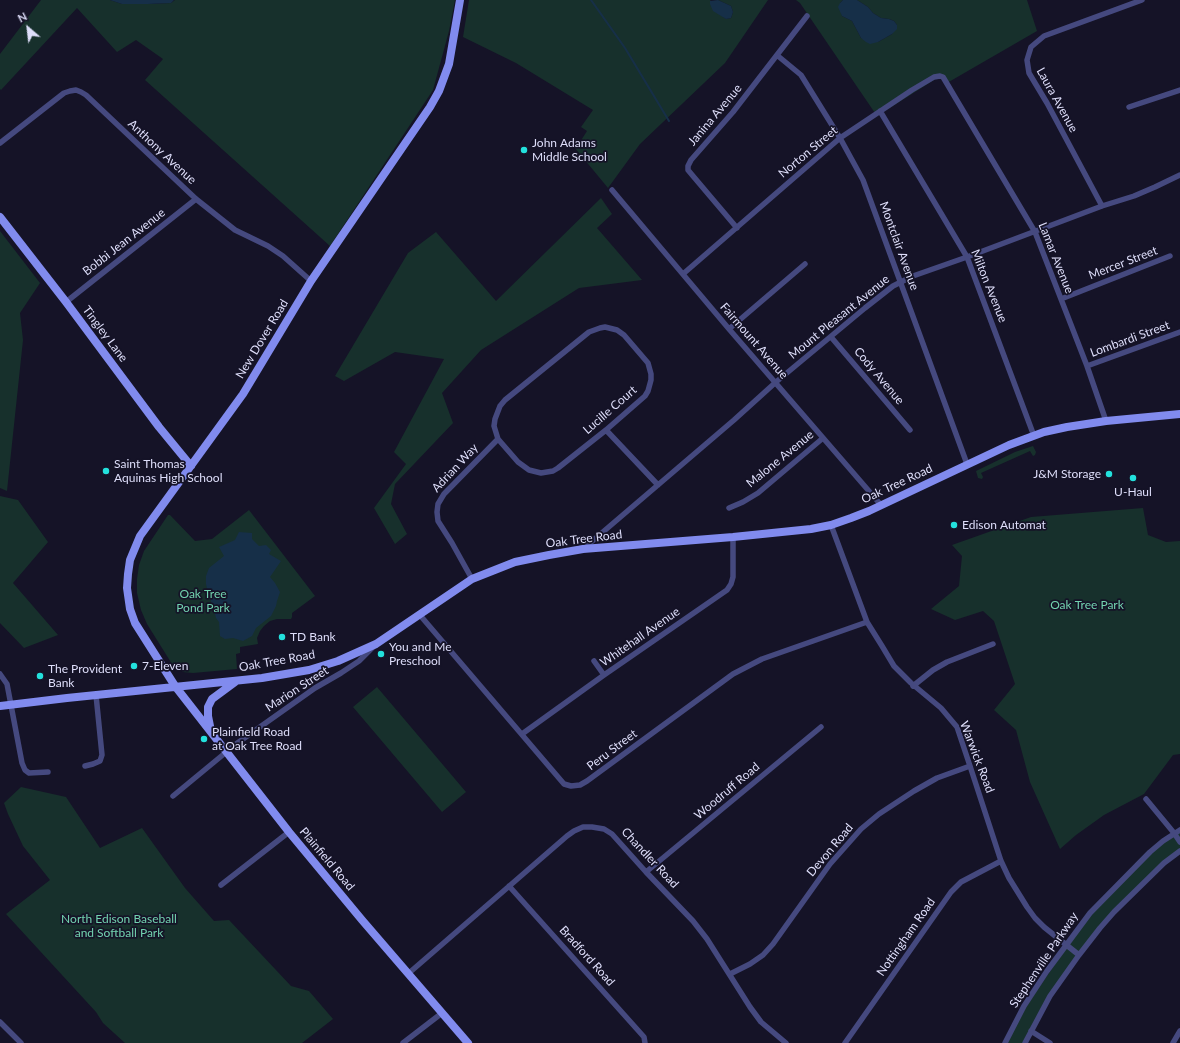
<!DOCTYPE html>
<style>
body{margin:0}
#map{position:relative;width:1180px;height:1043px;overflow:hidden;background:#151327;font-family:Lato,sans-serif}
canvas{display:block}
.north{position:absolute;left:8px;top:8px;width:40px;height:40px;-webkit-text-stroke:3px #151327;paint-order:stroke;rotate:332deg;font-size:11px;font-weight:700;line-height:16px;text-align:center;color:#dedefa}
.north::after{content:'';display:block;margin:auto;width:14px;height:18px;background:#dedefa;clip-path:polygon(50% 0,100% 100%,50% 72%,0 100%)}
</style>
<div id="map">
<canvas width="1180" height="1043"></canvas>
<div class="north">N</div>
</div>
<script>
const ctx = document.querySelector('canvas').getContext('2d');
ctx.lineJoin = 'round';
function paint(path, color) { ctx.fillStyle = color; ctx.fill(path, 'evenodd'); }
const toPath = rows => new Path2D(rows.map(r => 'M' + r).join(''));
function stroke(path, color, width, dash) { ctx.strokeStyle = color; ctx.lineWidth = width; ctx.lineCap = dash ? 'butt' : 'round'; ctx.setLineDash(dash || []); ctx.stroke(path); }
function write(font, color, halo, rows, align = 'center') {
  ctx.font = font + ' Lato,sans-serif'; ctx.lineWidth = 3.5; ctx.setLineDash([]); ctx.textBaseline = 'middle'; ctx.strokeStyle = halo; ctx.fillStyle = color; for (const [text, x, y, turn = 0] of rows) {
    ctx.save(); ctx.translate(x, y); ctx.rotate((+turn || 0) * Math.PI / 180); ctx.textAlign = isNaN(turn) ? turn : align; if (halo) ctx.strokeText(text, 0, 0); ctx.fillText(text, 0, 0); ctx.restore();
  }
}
paint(toPath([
 [41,0,110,0,122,4,148,4,171,3,175,0,455,0,449,31,433,90,330,246,145,80,163,59,136,40,117,52,77,8,1,90,0,89,0,54],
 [469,0,711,0,710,1,717,12,726,19,731,18,733,12,731,6,718,0,768,0,725,63,640,144,608,188,570,142,573,138,580,142,587,131,581,127,593,110,516,63,463,37],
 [796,0,843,0,840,3,842,16,852,21,861,38,878,42,892,34,897,25,894,21,889,19,881,18,873,13,868,7,857,0,1027,0,1037,31,947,83,942,75,877,116,800,3],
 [601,198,612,214,597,228,642,280,579,288,481,350,442,393,453,423,395,484,391,504,407,534,395,544,374,508,406,464,394,452,444,359,395,352,344,381,335,376,408,253,436,232,496,301],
 [0,231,40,283,20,313,23,340,7,491,0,488],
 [1033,446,1036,452,1035,455,1033,456,1030,451,981,473,983,477,982,479,978,478,976,471,1015,452],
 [0,496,18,500,48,542,13,583,58,635,24,648,0,623],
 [1143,508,1148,535,1166,542,1180,541,1180,754,1173,755,1144,794,1104,815,1076,835,1060,849,1030,782,1016,730,994,710,1015,684,994,621,983,611,955,620,931,609,959,586,962,556,952,545,1031,517],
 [249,510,315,596,292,613,292,617,291,619,277,619,270,621,264,626,260,631,257,638,258,644,240,647,240,653,236,654,237,669,193,673,183,672,177,668,172,664,147,624,141,610,137,593,137,579,139,565,144,551,168,515,170,515,195,541,212,539],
 [377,687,466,792,442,812,353,707],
 [21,787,66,797,100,848,142,828,185,888,214,921,229,920,291,986,309,991,333,1019,302,1043,125,1043,103,1023,96,1012,6,914,50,880,23,846,8,814,4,803],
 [1180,830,1180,851,1114,912,1050,996,1025,1043,1005,1043,1019,1017,1090,913,1150,852]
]), '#17302c');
paint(toPath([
 [110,0,174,0,171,3,148,4,122,4],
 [718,0,731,6,733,12,731,18,726,19,713,11,710,4,710,1],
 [843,0,857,0,868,7,873,13,881,18,889,19,894,21,897,25,897,29,892,34,878,42,870,44,866,42,861,38,852,21,842,16,838,7,840,3],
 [239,532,252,533,252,539,259,546,266,545,271,550,269,554,281,561,270,577,275,583,280,592,277,601,276,606,271,616,256,628,252,636,243,641,233,638,225,639,220,636,219,622,216,618,214,610,208,593,206,584,206,576,209,568,224,556,219,547,235,540]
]), '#162f48');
stroke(toPath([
 [591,0,625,48,669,121]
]), '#162f48', 2);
stroke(toPath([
 [778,56,801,75,840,138,863,180,967,464],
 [1129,107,1180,90],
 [880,111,967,257,1034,436],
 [0,143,64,93,70,91,76,90,81,92,86,95,196,199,235,230,268,246,283,256,311,281],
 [612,190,729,329,881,505],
 [1102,206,1047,103,1029,73,1027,60,1031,47,1044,36,1142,0],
 [737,228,693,176,688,170,688,166,691,160,733,112,807,16],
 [683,274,840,138,912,90,934,77,940,76,943,77,1035,232,1087,366,1106,421],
 [1061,299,1170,256],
 [66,302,196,199],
 [605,327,617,330,624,335,648,363,651,374,651,380,648,391,645,396,606,430,558,468,553,471,541,473,529,470,518,462,498,439,494,426,495,419,500,406,505,400,589,332,600,328,605,327],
 [729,329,805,264],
 [831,337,910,430],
 [1087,366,1180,332],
 [606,430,658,485],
 [729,508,743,502,758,493,823,438],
 [831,525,867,622,882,646,894,666,911,683,941,708,957,727,970,766,1001,861,1009,878,1027,907,1035,918,1044,927,1079,955],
 [583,549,734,420,776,382,865,308,893,286,913,276,967,257,1102,206,1134,196,1155,187,1180,175],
 [472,579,452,543,438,521,437,512,438,504,444,494,498,439],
 [419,614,564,784,571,786,580,785,587,781,733,674,762,659,867,622],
 [594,661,604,675],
 [0,674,7,684,22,763,25,770,29,773,48,772],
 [913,686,933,670,947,662,993,644],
 [522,734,604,675,727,590,731,584,733,577,733,537],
 [85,766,93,764,100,761,102,755,96,695],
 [173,796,236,744,315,688,341,673,359,661,373,647],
 [1146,799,1174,833,1180,842],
 [646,872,821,727],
 [221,885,289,832],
 [509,886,644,1037,645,1043],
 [409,973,567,836,574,831,583,827,592,827,604,829,612,834,646,872,693,921,707,939,750,1007,761,1022,786,1043],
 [730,974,750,964,763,955,773,944,830,864,861,829,879,814,914,791,937,778,970,766],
 [0,1022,21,1043],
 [1031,1031,1050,1043],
 [403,1043,442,1013],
 [845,1043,951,892,961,882,1001,861],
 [1005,1043,1024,1006,1047,971,1090,913,1150,852,1163,841,1180,830],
 [1025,1043,1050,996,1079,955,1100,928,1114,912,1164,863,1180,851],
 [1173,1043,1180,1031]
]), '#45497f', 5.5);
stroke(toPath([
 [460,0,449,64,439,91,430,107,311,281,243,394,140,536,130,560,128,574,127,588,130,609,135,623,175,686,289,832,362,920,468,1043],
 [0,217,66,302,159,427,191,466],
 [0,706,67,698,262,678,309,670,338,661,376,644,472,579,515,562,549,555,583,549,733,537,811,529,831,525,851,518,869,511,1009,445,1044,432,1067,427,1106,421,1180,414],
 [211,731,208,716,208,707,212,699,235,682]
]), '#818bee', 8);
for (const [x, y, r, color] of [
 [524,150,4,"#23e1dd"],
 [106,471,4,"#23e1dd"],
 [1109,474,4,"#23e1dd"],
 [1133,478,4,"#23e1dd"],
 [954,525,4,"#23e1dd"],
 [282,637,4,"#23e1dd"],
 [381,654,4,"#23e1dd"],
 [134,666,4,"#23e1dd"],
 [40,676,4,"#23e1dd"],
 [204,739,4,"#23e1dd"]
]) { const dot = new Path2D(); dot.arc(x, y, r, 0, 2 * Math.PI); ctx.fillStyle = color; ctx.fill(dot); stroke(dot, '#151327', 1.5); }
write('12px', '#dedefa', '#151327', [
 ["Laura Avenue",1057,100,61],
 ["Janina Avenue",715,115,-50],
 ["Anthony Avenue",162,152,43],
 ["Norton Street",808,152,-40],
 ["Bobbi Jean Avenue",124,242,-38],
 ["Montclair Avenue",899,246,70],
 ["Lamar Avenue",1056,258,68],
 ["Mercer Street",1123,263,-21],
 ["Milton Avenue",989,286,68],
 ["Mount Pleasant Avenue",839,317,-39],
 ["Tingley Lane",105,334,53],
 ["New Dover Road",262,339,-59],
 ["Lombardi Street",1130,339,-20],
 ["Fairmount Avenue",754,341,49],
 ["Cody Avenue",879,376,50],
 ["Lucille Court",610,410,-41],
 ["Malone Avenue",780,459,-39],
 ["Adrian Way",455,468,-47],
 ["Oak Tree Road",897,484,-25],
 ["Oak Tree Road",584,539,-7],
 ["Whitehall Avenue",640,637,-35],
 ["Oak Tree Road",277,661,-10],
 ["Marion Street",297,689,-33],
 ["Peru Street",612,750,-37],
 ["Warwick Road",977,757,69],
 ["Woodruff Road",727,791,-40],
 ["Devon Road",830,850,-50],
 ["Chandler Road",650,858,47],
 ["Plainfield Road",327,859,50],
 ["Nottingham Road",906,937,-55],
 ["Bradford Road",587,956,48],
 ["Stephenville Parkway",1044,960,-56]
]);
write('12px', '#dedefa', '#151327', [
 ["John Adams",532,143],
 ["Middle School",532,157],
 ["Saint Thomas",114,464],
 ["Aquinas High School",114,478],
 ["J&M Storage",1101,474,"right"],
 ["U-Haul",1133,492,"center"],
 ["Edison Automat",962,525],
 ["TD Bank",290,637],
 ["You and Me",389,647],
 ["Preschool",389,661],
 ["7-Eleven",142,666],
 ["The Provident",48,669],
 ["Bank",48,683],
 ["Plainfield Road",212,732],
 ["at Oak Tree Road",212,746]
], 'left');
write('12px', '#72d2af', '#151327', [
 ["Oak Tree",203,594],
 ["Pond Park",203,608],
 ["Oak Tree Park",1087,605],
 ["North Edison Baseball",119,919],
 ["and Softball Park",119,933]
]);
</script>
